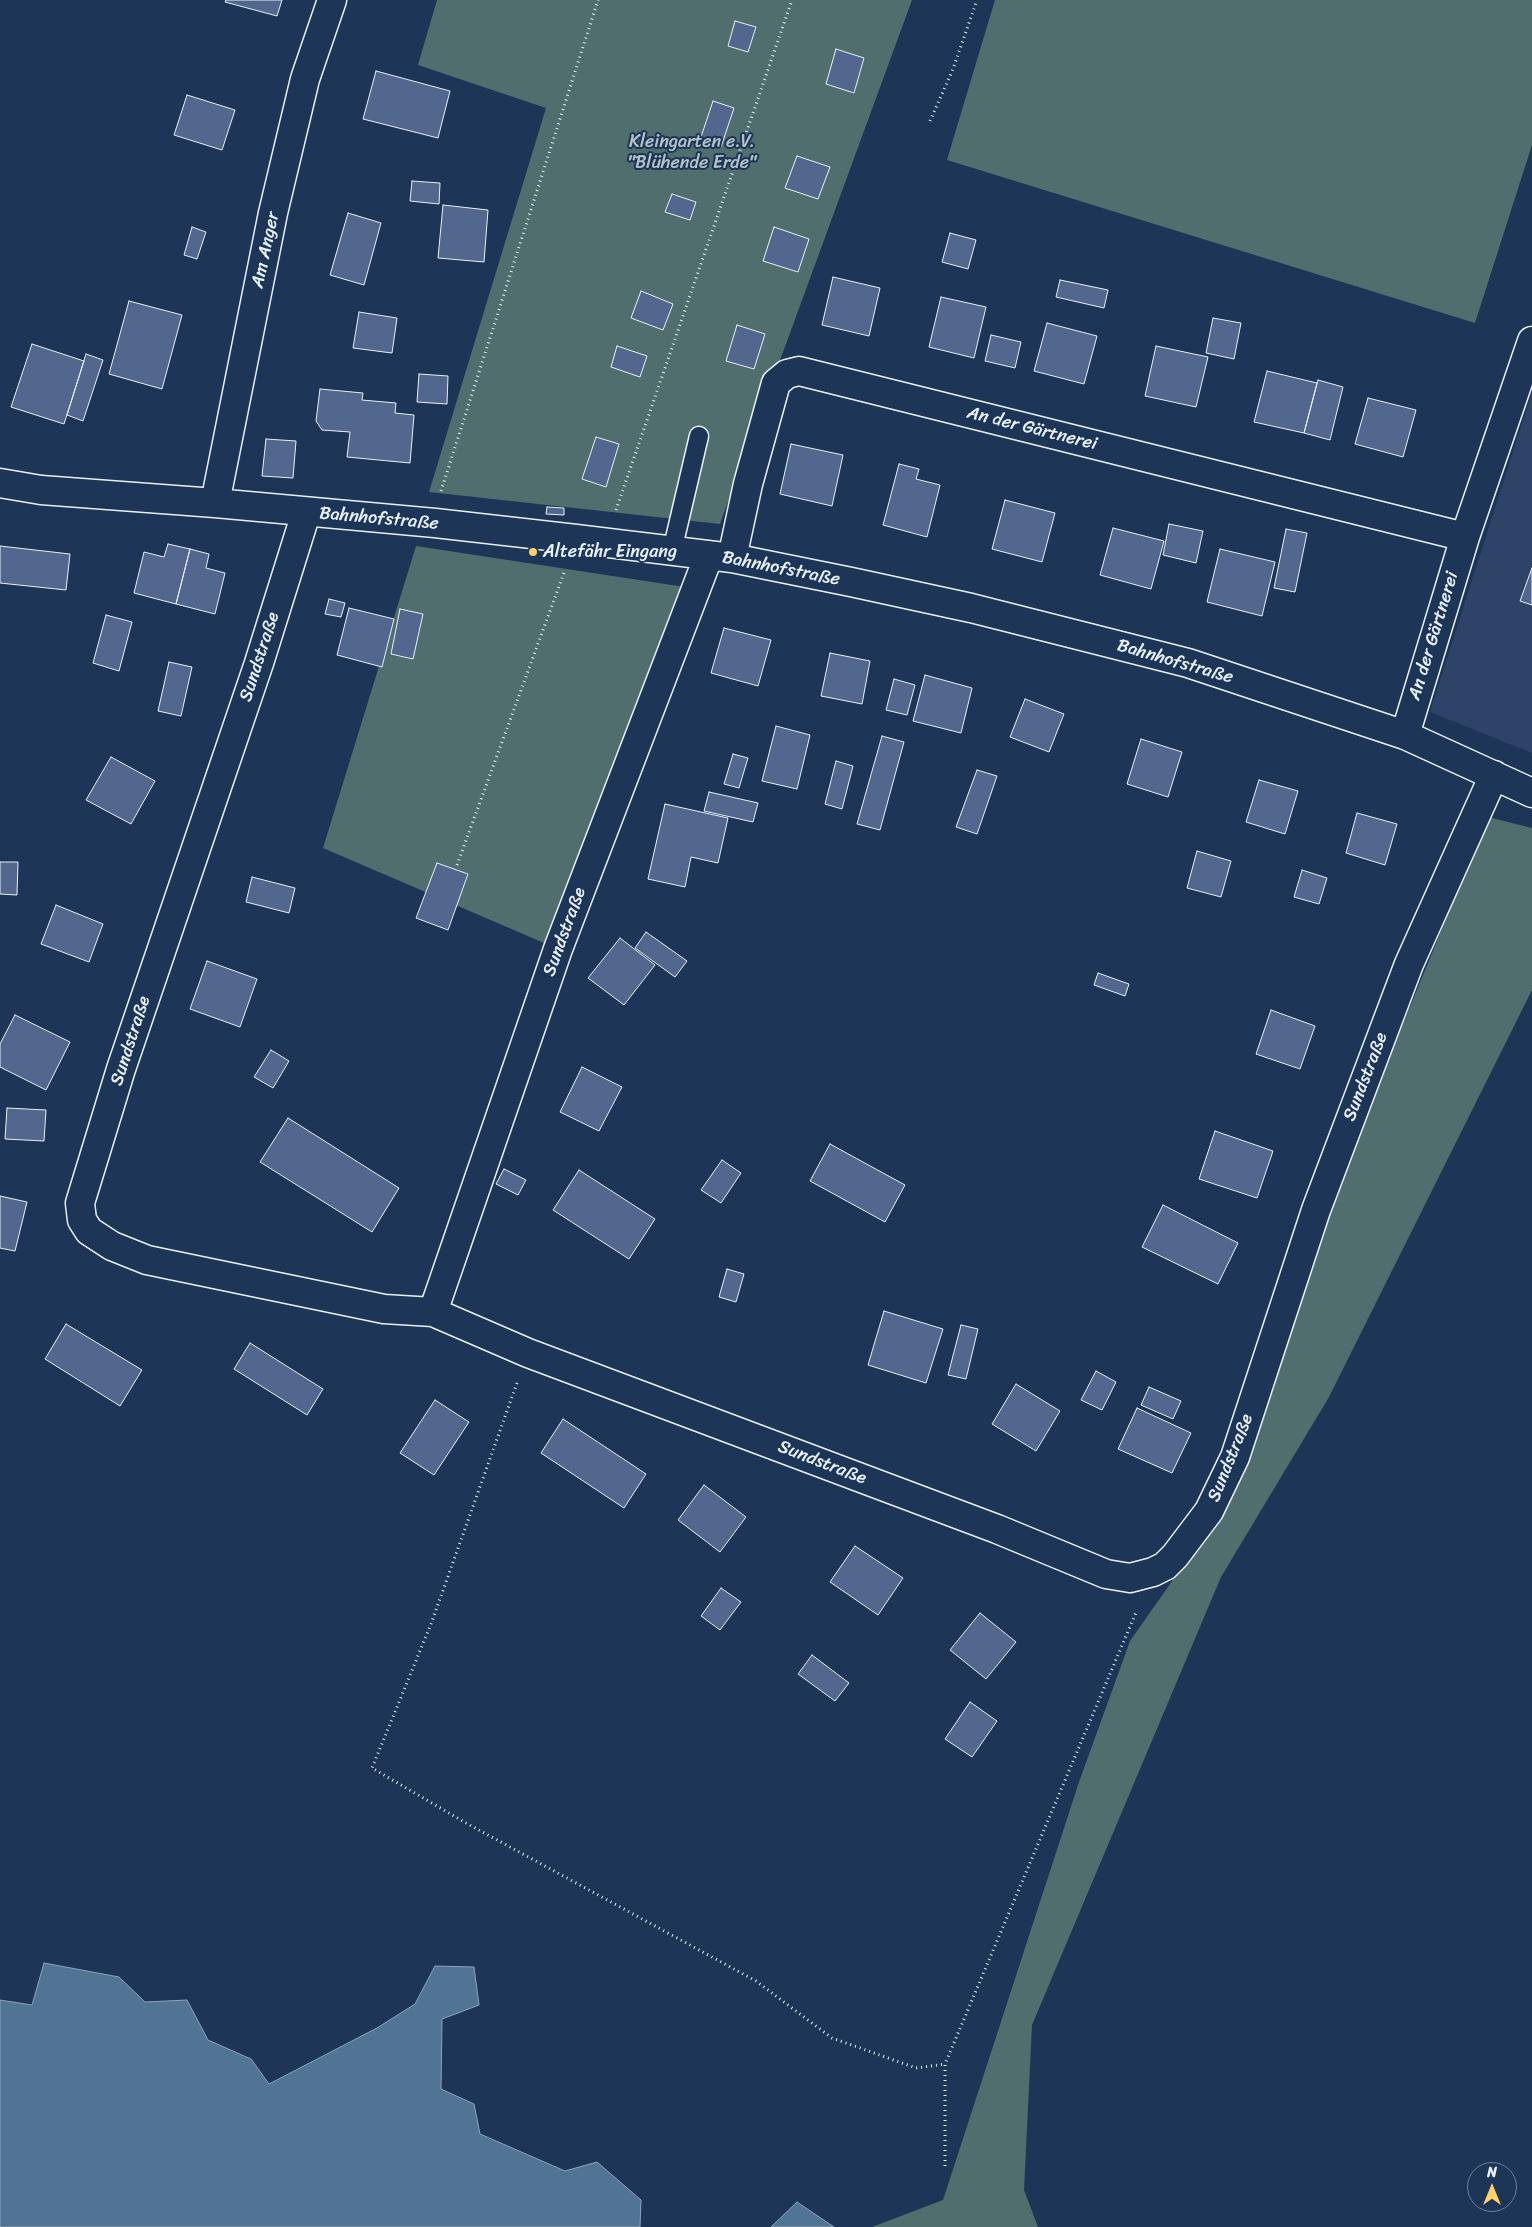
<!DOCTYPE html>
<meta charset="utf-8">
<style>
body{margin:0}
#map{position:relative;width:1532px;height:2227px;overflow:hidden;background:#1d3557;font-family:Sriracha,sans-serif}
canvas{display:block}
.north{position:absolute;left:1467px;top:2162px;width:50px;height:50px;box-sizing:border-box;background:#1d3557;border:1px solid #6e8097;border-radius:50%;rotate:0deg;font-size:14px;font-weight:700;line-height:20px;text-align:center;color:#e8f1f8}
.north::after{content:'';display:block;margin:auto;width:18px;height:22px;background:#ffd166;clip-path:polygon(50% 0,100% 100%,50% 72%,0 100%)}
</style>
<div id="map">
<canvas width="1532" height="2227"></canvas>
<div class="north">N</div>
</div>
<script>
const ctx = document.querySelector('canvas').getContext('2d');
ctx.lineJoin = 'round';
function paint(path, color) { ctx.fillStyle = color; ctx.fill(path, 'evenodd'); }
const toPath = rows => new Path2D(rows.map(r => 'M' + r).join(''));
function stroke(path, color, width, dash) { ctx.strokeStyle = color; ctx.lineWidth = width; ctx.lineCap = dash ? 'butt' : 'round'; ctx.setLineDash(dash || []); ctx.stroke(path); }
function write(font, color, halo, rows, align = 'center') {
  ctx.font = font + ' Sriracha,sans-serif'; ctx.lineWidth = 4; ctx.setLineDash([]); ctx.textBaseline = 'middle'; ctx.strokeStyle = halo; ctx.fillStyle = color; for (const [text, x, y, turn = 0] of rows) {
    ctx.save(); ctx.translate(x, y); ctx.rotate((+turn || 0) * Math.PI / 180); ctx.textAlign = isNaN(turn) ? turn : align; if (halo) ctx.strokeText(text, 0, 0); ctx.fillText(text, 0, 0); ctx.restore();
  }
}
paint(toPath([
 [1532,392,1532,753,1430,712]
]), '#2d4468');
paint(toPath([
 [437,0,912,0,720,524,429,492,546,108,418,65],
 [995,0,1532,0,1532,145,1475,323,947,160],
 [416,546,685,587,558,949,323,848],
 [1488,817,1532,828,1532,990,1329,1397,1221,1577,1032,2025,1024,2190,1038,2227,872,2227,943,2200,1079,1782,1130,1641,1203,1537,1262,1421,1342,1172]
]), '#506e6d');
const water = toPath([
 [44,1963,119,1977,145,2002,187,2000,208,2040,251,2059,269,2084,377,2028,415,2004,435,1966,474,1967,479,2005,442,2019,441,2089,474,2104,480,2134,565,2171,597,2162,641,2200,640,2227,0,2227,0,2000,32,2005,44,1963],
 [797,2202,834,2227,771,2227,797,2202]
]);
paint(water, '#517394');
stroke(water, '#8da5bc', 1);
const building = toPath([
 [226,0,282,0,277,16,225,2,226,0],
 [735,21,756,27,748,52,728,46,735,21],
 [836,49,864,58,854,93,826,84,836,49],
 [376,71,450,91,438,138,363,119,376,71],
 [187,95,235,110,222,150,174,135,187,95],
 [713,101,734,108,721,147,700,140,713,101],
 [797,156,830,167,818,199,785,188,797,156],
 [412,181,440,183,439,204,410,201,412,181],
 [672,194,696,202,690,220,665,212,672,194],
 [443,205,488,210,484,262,438,258,443,205],
 [348,213,381,223,364,285,330,275,348,213],
 [192,227,206,232,197,259,184,255,192,227],
 [774,227,809,239,798,272,763,261,774,227],
 [950,233,976,240,968,269,942,262,950,233],
 [833,277,880,288,869,336,822,325,833,277],
 [1060,280,1108,290,1104,308,1056,297,1060,280],
 [641,291,673,304,663,330,631,318,641,291],
 [941,297,986,307,974,358,929,347,941,297],
 [129,301,182,315,162,389,109,374,129,301],
 [359,312,397,318,392,353,353,348,359,312],
 [1213,318,1241,323,1234,359,1206,353,1213,318],
 [1047,323,1097,336,1084,384,1034,371,1047,323],
 [737,325,765,334,754,369,726,361,737,325],
 [991,335,1021,342,1015,368,985,361,991,335],
 [32,344,84,361,64,424,11,407,32,344],
 [617,346,647,356,640,377,611,367,617,346],
 [1156,346,1208,357,1196,407,1145,396,1156,346],
 [86,354,103,360,83,421,67,415,86,354],
 [1267,371,1317,383,1304,433,1254,422,1267,371],
 [419,374,448,376,447,404,417,402,419,374],
 [1318,380,1343,387,1330,440,1304,433,1318,380],
 [320,389,363,393,362,400,396,403,395,413,414,415,410,463,347,457,350,432,322,430,316,421,320,389],
 [1368,398,1416,410,1403,457,1355,444,1368,398],
 [596,437,619,444,606,487,582,479,596,437],
 [266,439,296,441,293,478,262,476,266,439],
 [791,444,843,455,832,506,780,494,791,444],
 [899,464,919,469,916,479,940,485,927,537,883,525,899,464],
 [1005,500,1055,513,1042,562,992,549,1005,500],
 [547,507,564,508,564,515,546,514,547,507],
 [1169,524,1203,531,1196,563,1163,555,1169,524],
 [1113,528,1164,541,1151,589,1100,575,1113,528],
 [1286,529,1307,533,1295,592,1274,588,1286,529],
 [168,544,190,549,176,604,134,593,144,552,164,557,168,544],
 [0,546,70,554,66,590,0,583,0,546],
 [190,549,209,554,206,568,225,573,215,614,176,604,190,549],
 [1220,549,1275,562,1262,616,1207,602,1220,549],
 [1532,568,1532,605,1520,601,1532,568],
 [329,599,345,603,341,617,325,614,329,599],
 [349,608,394,619,382,667,337,655,349,608],
 [400,609,423,614,413,659,391,654,400,609],
 [106,615,132,622,119,671,93,663,106,615],
 [724,628,771,640,758,686,711,673,724,628],
 [830,653,870,661,862,704,821,696,830,653],
 [169,662,192,667,181,716,158,711,169,662],
 [925,675,972,688,961,733,913,721,925,675],
 [894,679,915,685,907,715,886,710,894,679],
 [1025,699,1064,714,1049,752,1010,737,1025,699],
 [776,726,810,735,797,789,762,781,776,726],
 [882,736,904,742,880,830,857,824,882,736],
 [1141,739,1182,752,1168,797,1127,784,1141,739],
 [733,754,748,758,739,788,724,784,733,754],
 [111,757,155,781,131,824,86,800,111,757],
 [836,761,853,766,842,809,825,804,836,761],
 [977,770,997,776,977,834,956,827,977,770],
 [1259,780,1298,791,1285,834,1246,822,1259,780],
 [709,792,758,803,753,822,704,811,709,792],
 [665,804,728,818,718,863,691,857,685,887,648,879,665,804],
 [1357,813,1397,824,1385,865,1346,853,1357,813],
 [1197,851,1231,861,1221,897,1187,888,1197,851],
 [0,862,18,862,17,895,0,894,0,862],
 [437,863,468,874,448,930,416,918,437,863],
 [1302,870,1327,878,1319,904,1294,897,1302,870],
 [252,877,295,888,289,913,246,902,252,877],
 [56,905,103,924,89,962,41,944,56,905],
 [646,932,687,961,675,977,635,948,646,932],
 [620,938,655,965,624,1005,588,978,620,938],
 [207,961,257,979,240,1027,190,1009,207,961],
 [1098,973,1129,984,1125,996,1094,985,1098,973],
 [1271,1010,1315,1026,1300,1069,1256,1054,1271,1010],
 [15,1015,70,1042,46,1090,0,1067,0,1044,15,1015],
 [271,1050,289,1061,273,1088,254,1077,271,1050],
 [582,1067,622,1087,599,1131,560,1112,582,1067],
 [7,1108,46,1110,44,1141,5,1139,7,1108],
 [288,1118,399,1188,372,1232,260,1162,288,1118],
 [1215,1131,1273,1151,1257,1198,1199,1179,1215,1131],
 [830,1144,905,1185,885,1222,810,1181,830,1144],
 [722,1160,741,1173,721,1203,701,1190,722,1160],
 [504,1169,526,1180,518,1195,496,1184,504,1169],
 [579,1170,655,1219,629,1259,553,1210,579,1170],
 [0,1196,27,1202,15,1251,0,1248,0,1196],
 [1163,1205,1238,1243,1218,1284,1142,1247,1163,1205],
 [727,1269,744,1274,736,1302,719,1297,727,1269],
 [884,1311,943,1329,926,1383,868,1365,884,1311],
 [66,1324,142,1370,120,1406,45,1359,66,1324],
 [961,1325,978,1329,966,1379,948,1375,961,1325],
 [250,1343,323,1389,307,1415,234,1369,250,1343],
 [1096,1371,1116,1382,1102,1410,1081,1400,1096,1371],
 [1016,1384,1060,1411,1036,1451,992,1424,1016,1384],
 [1149,1387,1181,1401,1173,1419,1141,1405,1149,1387],
 [435,1400,469,1422,434,1475,400,1453,435,1400],
 [1137,1408,1191,1433,1172,1473,1118,1449,1137,1408],
 [563,1419,646,1474,624,1508,541,1453,563,1419],
 [704,1485,746,1517,720,1552,678,1520,704,1485],
 [855,1546,903,1578,878,1615,830,1582,855,1546],
 [721,1588,741,1602,720,1630,701,1616,721,1588],
 [980,1613,1016,1642,986,1679,950,1650,980,1613],
 [812,1655,849,1683,835,1701,798,1674,812,1655],
 [970,1702,997,1721,972,1757,945,1739,970,1702]
]);
paint(building, '#52678e');
stroke(building, '#e8f1f8', 1);
const service = toPath([
 [672,551,699,436]
]);
const minor = toPath([
 [0,483,41,490,215,503,435,523,576,539,732,558,851,582,971,608,1188,663,1405,735,1532,793],
 [215,503,273,213,305,79,332,0],
 [306,513,259,663,121,1069,80,1203,82,1220,89,1231,112,1246,147,1260,384,1309,433,1312,528,1353,997,1529,1106,1574,1130,1578,1153,1572,1165,1566,1175,1556,1209,1511,1235,1457,1316,1210,1409,964,1494,775],
 [732,558,748,484,776,383,787,374,799,371,1465,537],
 [1405,735,1465,537,1532,341],
 [433,1312,558,949,709,555]
]);
stroke(service, '#e8f1f8', 21);
stroke(minor, '#e8f1f8', 31);
stroke(toPath([
 [930,121,953,69,977,0],
 [441,491,598,0],
 [616,510,792,0],
 [457,865,565,570],
 [517,1383,431,1624,372,1768,466,1823,756,1981,832,2038,916,2068,945,2064],
 [945,2166,945,2064,1137,1610]
]), '#e8f1f8', 3, [1, 4]);
stroke(service, '#1d3557', 18);
stroke(minor, '#1d3557', 28);
for (const [x, y, r, color] of [
 [533,552,5,"#ffd166"]
]) { const dot = new Path2D(); dot.arc(x, y, r, 0, 2 * Math.PI); ctx.fillStyle = color; ctx.fill(dot); stroke(dot, '#1d3557', 2); }
write('18px', '#b3c3c7', '#1d3557', [
 ["Kleingarten e.V.",692,142],
 ["\"Blühende Erde\"",692,163]
]);
write('18px', '#e8f1f8', '#1d3557', [
 ["Am Anger",266,250,-78],
 ["An der Gärtnerei",1032,429,14],
 ["Bahnhofstraße",379,519,5],
 ["Bahnhofstraße",781,569,11],
 ["An der Gärtnerei",1434,636,-73],
 ["Sundstraße",260,657,-72],
 ["Bahnhofstraße",1175,662,16],
 ["Sundstraße",565,932,-70],
 ["Sundstraße",131,1041,-72],
 ["Sundstraße",1366,1077,-69],
 ["Sundstraße",1231,1458,-68],
 ["Sundstraße",822,1463,21]
]);
write('18px', '#e8f1f8', '#1d3557', [
 ["Altefähr Eingang",543,552]
], 'left');
</script>
